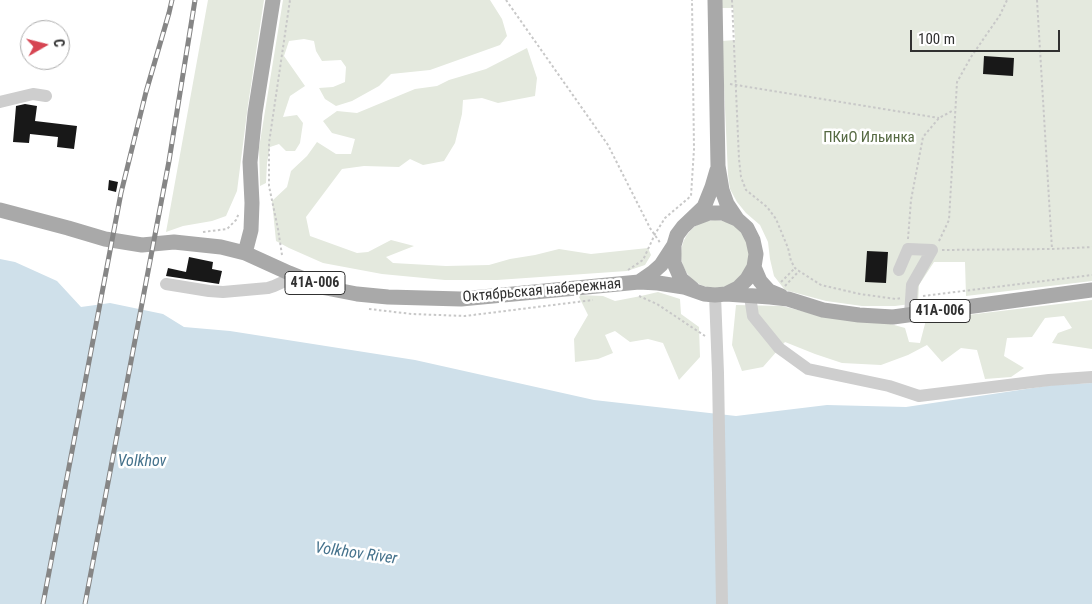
<!DOCTYPE html>
<meta charset="utf-8">
<style>
body{margin:0}
#map{position:relative;width:1092px;height:604px;overflow:hidden;background:#fff;font-family:"Roboto Condensed",sans-serif}
canvas{display:block}
.north{position:absolute;left:20px;top:20px;width:50px;height:50px;box-sizing:border-box;background:#fff;border:1px solid #adadad;border-radius:50%;rotate:82deg;font-size:14px;font-weight:700;line-height:20px;text-align:center;color:#313131}
.north::after{content:'';display:block;margin:auto;width:18px;height:22px;background:#d64552;clip-path:polygon(50% 0,100% 100%,50% 72%,0 100%)}
.scale{position:absolute;left:910px;top:30px;width:150px;height:22px;box-sizing:border-box;border:2px solid #313131;border-top:0;padding-left:6px;font-size:15px;line-height:18px;white-space:nowrap;color:#313131;-webkit-text-stroke:4px #fff;paint-order:stroke}
</style>
<div id="map">
<canvas width="1092" height="604"></canvas>
<div class="north">С</div>
<div class="scale">100 m</div>
</div>
<script>
const ctx = document.querySelector('canvas').getContext('2d');
ctx.lineJoin = 'round';
function paint(path, color) { ctx.fillStyle = color; ctx.fill(path, 'evenodd'); }
const toPath = rows => new Path2D(rows.map(r => 'M' + r).join(''));
function stroke(path, color, width, dash) { ctx.strokeStyle = color; ctx.lineWidth = width; ctx.lineCap = dash ? 'butt' : 'round'; ctx.setLineDash(dash || []); ctx.stroke(path); }
function write(font, color, halo, rows, align = 'center') {
  ctx.font = font + ' "Roboto Condensed",sans-serif'; ctx.lineWidth = 5; ctx.setLineDash([]); ctx.textBaseline = 'middle'; ctx.strokeStyle = halo; ctx.fillStyle = color; for (const [text, x, y, turn = 0] of rows) {
    ctx.save(); ctx.translate(x, y); ctx.rotate((+turn || 0) * Math.PI / 180); ctx.textAlign = isNaN(turn) ? turn : align; if (halo) ctx.strokeText(text, 0, 0); ctx.fillText(text, 0, 0); ctx.restore();
  }
}
paint(toPath([
 [208,0,264,0,248,105,237,191,226,216,212,221,183,226,166,232],
 [283,0,490,0,502,19,507,36,500,45,430,70,391,74,379,86,352,101,336,106,325,99,319,88,333,87,345,82,346,67,341,60,322,61,316,51,314,41,304,39,289,41,284,56,305,86,290,96,283,117,297,115,303,123,300,143,295,151,286,151,279,144,270,147,267,163,266,183,260,186,259,148],
 [722,0,1092,0,1092,281,966,296,965,262,934,262,919,285,918,303,895,306,862,306,826,301,785,290,774,276,770,259,768,242,760,225,746,213,737,202,730,189,728,175,722,41,735,40,733,8,722,8],
 [527,48,537,78,535,96,498,103,482,98,463,100,462,114,455,143,444,161,423,165,410,159,399,167,364,166,342,169,306,217,310,236,357,253,368,252,391,240,414,246,386,257,393,263,446,266,489,265,510,259,535,255,559,249,591,254,648,248,651,255,645,265,627,271,497,280,445,280,382,274,323,263,289,248,276,241,272,201,287,187,291,171,307,156,317,142,336,154,351,154,355,139,332,133,323,121,337,111,357,113,415,89,437,86,449,80,486,69],
 '681 254a34 34 0 1 1 68 0a34 34 0 1 1-68 0Z',
 [658,292,680,299,681,314,699,327,700,357,679,380,663,343,648,339,630,342,615,331,605,335,613,353,598,359,575,362,574,339,588,315,578,295,603,296,615,301,641,296],
 [1092,300,1092,349,1052,343,1058,333,1072,328,1064,316,1045,318,1032,337,1007,338,1004,356,1024,368,1011,377,985,379,977,350,961,348,942,362,927,345,908,355,881,365,842,363,815,354,785,342,763,367,742,371,732,345,736,305,782,306,806,312,887,323,905,328,909,342,920,343,926,320]
]), '#e4e9de');
paint(toPath([
 [0,259,15,262,57,281,81,307,110,303,163,314,184,327,230,331,415,360,594,400,736,416,827,405,906,407,1053,385,1092,383,1092,604,0,604]
]), '#cfe0ea');
paint(toPath([
 [984,56,1014,58,1013,76,983,74],
 [25,104,37,106,35,121,77,126,74,149,57,147,58,137,30,134,29,143,13,142,16,106],
 [109,180,118,182,116,192,108,190],
 [867,251,888,252,886,283,865,282],
 [189,257,213,262,212,269,222,271,219,284,166,276,168,268,186,272]
]), '#181818');
stroke(toPath([
 [506,0,608,145,650,228,661,244],
 [732,0,739,159,741,177,746,190,767,207,776,219,788,248,791,261,795,268,799,271,821,285,860,294,896,299,901,298],
 [1037,0,1052,249],
 [730,84,939,118],
 [203,232,227,229,236,220,239,213],
 [908,239,911,200,923,137,939,118,954,110],
 [939,241,949,220,957,82,971,57,1000,15,1007,0],
 [942,250,1052,249,1092,247],
 [282,255,278,229,269,186,269,143,290,0],
 [628,270,643,260,655,234,665,218,691,196,694,149,692,0],
 [781,282,795,268],
 [785,286,799,271],
 [639,296,657,304,705,336],
 [923,296,1092,275],
 [369,309,412,314,465,316,593,300]
]), '#c8c8c8', 2, [2.5, 2.5]);
stroke(toPath([
 [0,102,33,94,46,96],
 [899,270,908,249,932,250,912,285,910,315],
 [166,284,209,291,223,292,268,288,274,286,296,276],
 [715,295,718,373,722,604],
 [750,296,753,316,779,348,808,369,889,386,919,396,1049,380,1092,377]
]), '#cecece', 12);
stroke(toPath([
 [715,0,718,166,722,190,727,204,737,219,747,228,753,240,756,254,754,267,747,279,738,288,726,294],
 [0,210,68,228,105,239,142,245,174,242,221,247,245,253,289,273,326,288,357,294,388,297,461,299,639,282,658,283,684,287,704,294,715,295,726,294,770,297,788,299,823,310,859,315,893,317,1092,290],
 [693,219,709,213,723,213,737,219],
 [674,245,674,263,681,279,693,289],
 [245,253,251,230,252,203,250,162,255,113,273,0],
 [754,267,760,281,769,291,781,296],
 [639,282,652,273,661,265,674,245,677,235,683,227,704,207,712,187,717,170]
]), '#a9a9a9', 15);
const rail = toPath([
 [43,604,121,193,146,92,169,13,172,0],
 [85,604,169,161,195,0]
]);
stroke(rail, '#868686', 5);
stroke(rail, '#fff', 3, [9]);
for (const [x, y, w] of [
 [315,283,60],
 [940,311,60]
]) { const box = new Path2D(); box.roundRect(x - w / 2, y - 11.5, w, 23, 4); ctx.fillStyle = '#fff'; ctx.fill(box); stroke(box, '#313131', 1); }
write('bold 14px', '#313131', null, [
 ["41А-006",315,283],
 ["41А-006",940,311]
]);
write('15px', '#556942', '#fff', [
 ["ПКиО Ильинка",869,138]
]);
write('15px', '#313131', '#fff', [
 ["Октябрьская набережная",542,291,-5]
]);
write('italic 16px', '#45728c', '#fff', [
 ["Volkhov",142,462],
 ["Volkhov River",356,554,8]
]);
</script>
